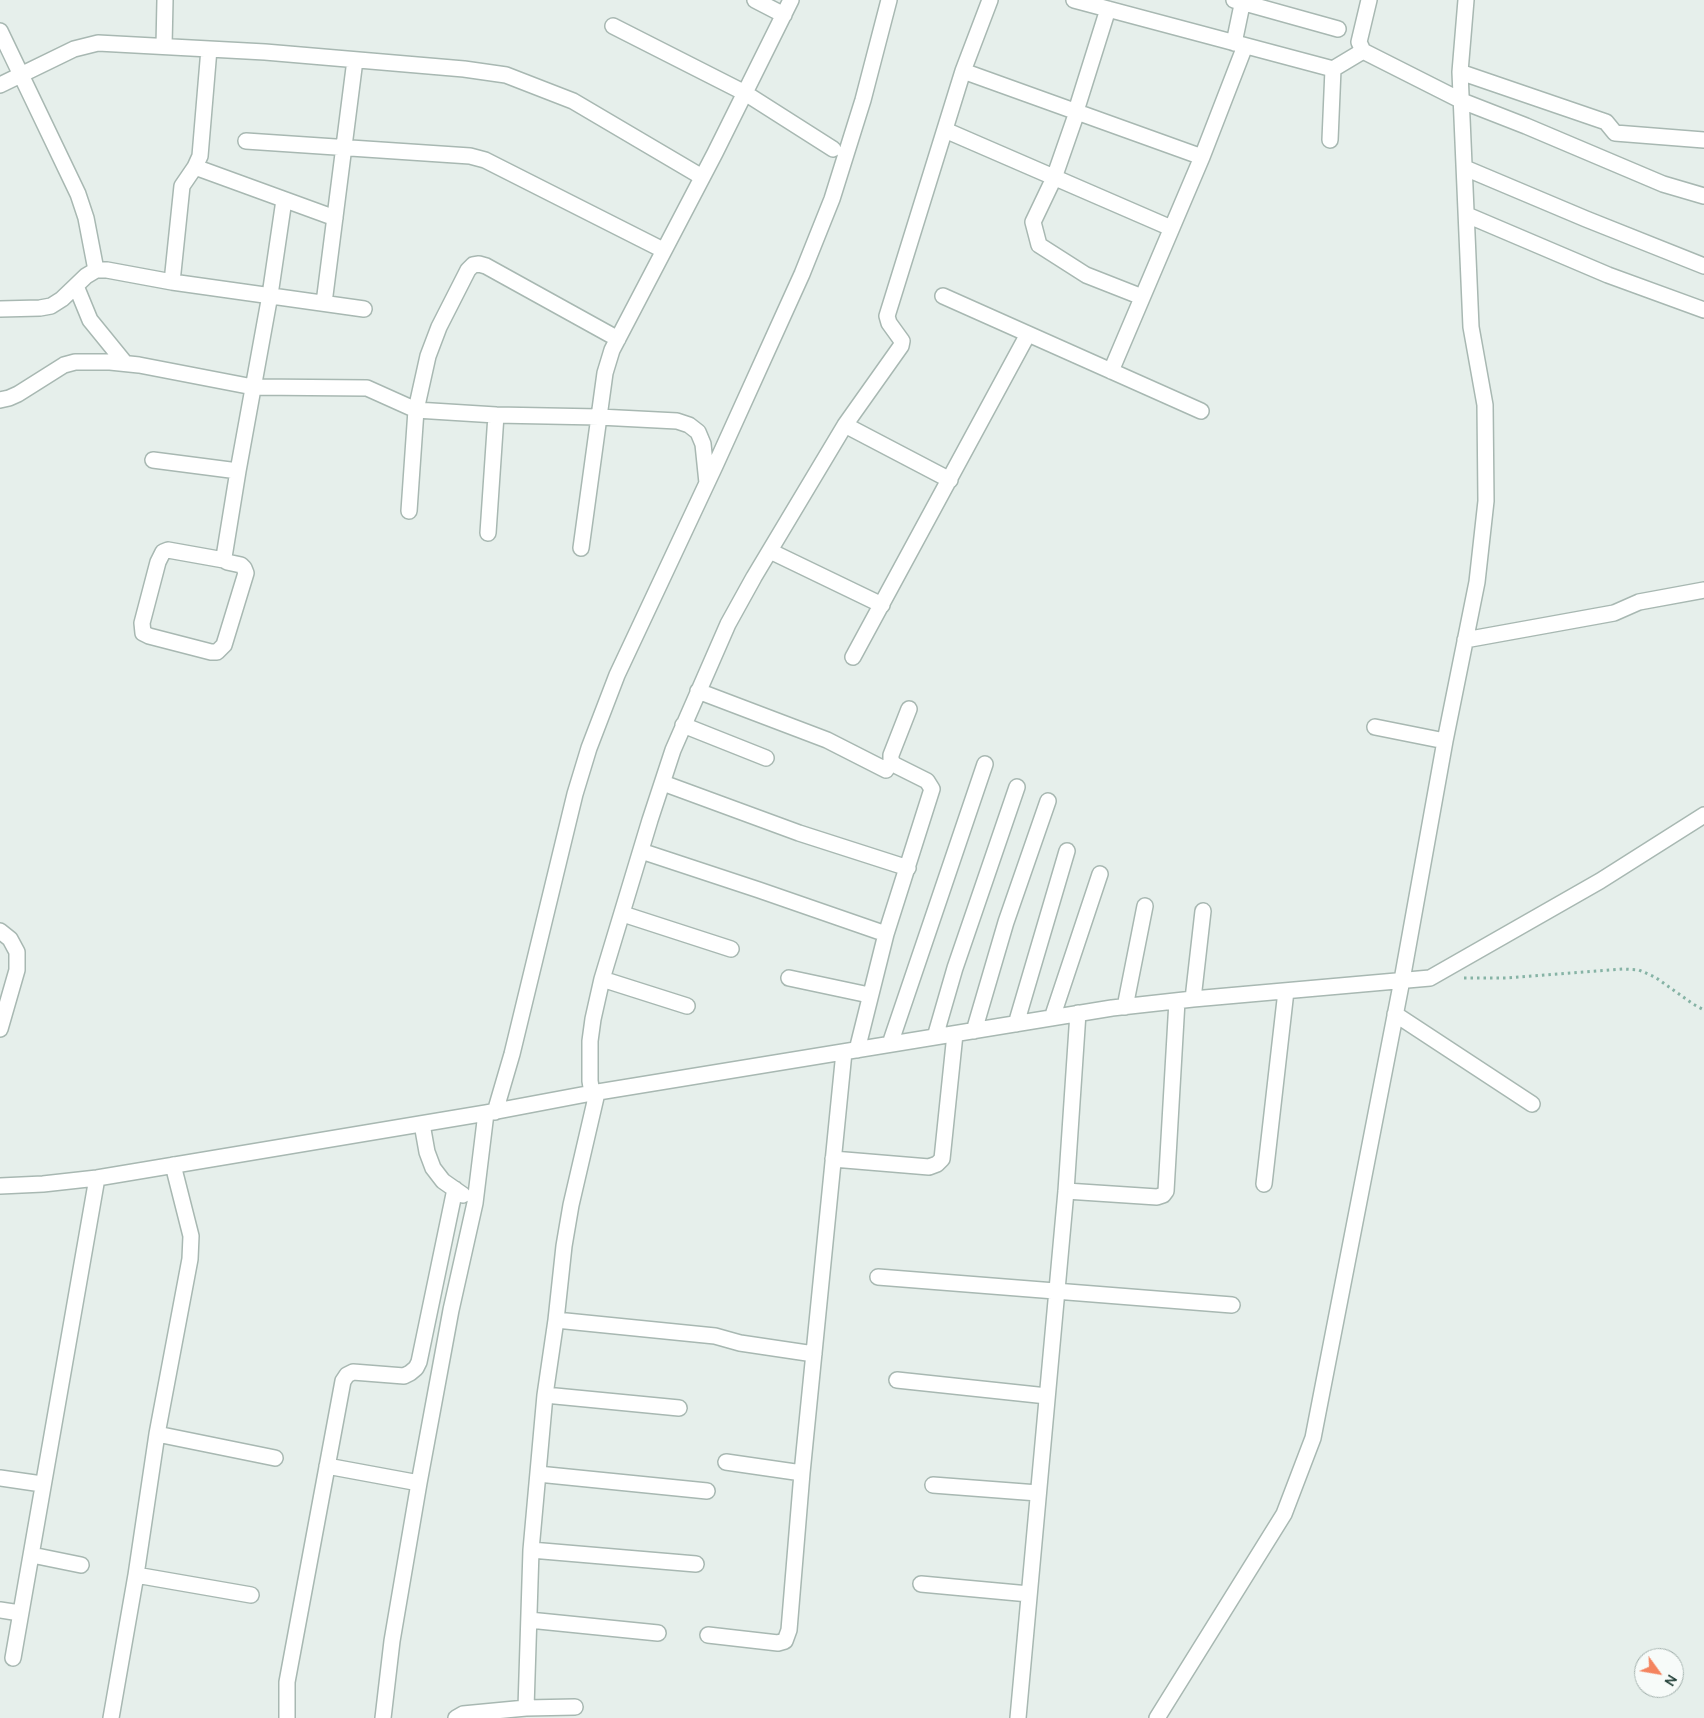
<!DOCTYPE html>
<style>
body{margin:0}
#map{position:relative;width:1704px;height:1718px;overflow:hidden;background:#e6efeb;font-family:Manrope,sans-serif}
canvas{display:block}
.north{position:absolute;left:1634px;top:1648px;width:50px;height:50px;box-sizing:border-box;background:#f7fbf9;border:1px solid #a3b1ad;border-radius:50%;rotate:122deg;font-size:14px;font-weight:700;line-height:20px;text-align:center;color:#24423a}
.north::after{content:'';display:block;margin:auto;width:18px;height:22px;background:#f4845f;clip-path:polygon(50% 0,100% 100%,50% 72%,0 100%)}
</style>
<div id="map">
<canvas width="1704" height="1718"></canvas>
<div class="north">N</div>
</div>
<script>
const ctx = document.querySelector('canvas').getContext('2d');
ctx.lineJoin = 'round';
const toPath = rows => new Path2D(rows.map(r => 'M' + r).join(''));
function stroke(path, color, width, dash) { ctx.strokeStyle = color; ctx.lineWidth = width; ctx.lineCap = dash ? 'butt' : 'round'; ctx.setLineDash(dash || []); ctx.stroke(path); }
const minor = toPath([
 [755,0,784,15],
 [1074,0,1333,69],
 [1234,0,1338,29],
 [1369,0,1359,42,1363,51,1462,101,1526,126,1663,184,1704,196],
 [1108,9,1076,111,1077,112,1054,178,1033,222,1039,245,1086,275,1142,297],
 [613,26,745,93,833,149],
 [0,31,78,194,86,218,96,270],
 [1234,43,1243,0],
 [164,46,165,0],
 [963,71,1202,157],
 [1460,72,1606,122,1615,133,1704,140],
 [0,85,74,49,98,43,265,52,464,69,506,75,573,101,702,177],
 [945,130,1171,228],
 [1330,140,1333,69,1363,51],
 [246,141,470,156,485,160,663,250],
 [195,167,335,218],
 [1465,168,1586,219,1704,266],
 [1467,215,1608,275,1704,310],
 [172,282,182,186,195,167,200,156,209,49],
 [76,286,90,320,125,363],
 [943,296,1201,411],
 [324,303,355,60],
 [0,309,40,308,51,306,62,299,86,276,96,270,107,270,172,282,364,309],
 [1111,371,1202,157,1245,46],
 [0,400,9,398,18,394,64,365,75,362,110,362,139,365,253,387,367,388,416,410,496,415,599,417,677,421,689,425,698,432,703,444,707,483],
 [845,425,950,480],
 [153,460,238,471],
 [409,511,416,410,428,356,439,327,468,270,473,265,479,264,486,266,618,339],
 [488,533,496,415],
 [581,548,605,373,612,350,715,153,791,0],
 [770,551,882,605],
 [224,560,168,550,163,552,158,562,142,623,143,633,149,636,211,652,217,652,224,645,246,573,244,568,241,565,227,562,224,557,238,471,270,295,284,200],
 [1465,640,1614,613,1639,602,1704,590],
 [853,657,1028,334],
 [698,691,827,740,886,770],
 [683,725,766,758],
 [1375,727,1445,741],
 [663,783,799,833,908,868],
 [641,851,759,890,886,934],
 [623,914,731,949],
 [0,931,10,939,17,952,17,970,0,1029],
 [789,978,869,995],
 [602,979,687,1006],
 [1193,999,1203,911],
 [1125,1007,1145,906],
 [1395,1014,1532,1104],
 [1052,1018,1100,874],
 [1016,1024,1067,851],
 [974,1031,1006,922,1048,801],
 [935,1037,955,968,1017,787],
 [890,1044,985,764],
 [857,1050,886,934,932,789,927,781,895,765,891,761,891,755,909,709],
 [592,1093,590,1081,590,1041,593,1019,602,979,650,820,673,750,728,624,754,577,845,425,901,346,902,341,889,323,887,316,963,71,990,0],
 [495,1112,512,1054,575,794,589,748,617,675,715,466,802,274,832,199,863,100,889,0],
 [422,1124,427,1152,433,1168,443,1181,463,1195],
 [833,1159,929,1167,937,1164,942,1159,955,1034],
 [1264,1184,1286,991],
 [0,1186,43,1184,97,1178,486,1113,592,1093,1112,1008,1193,999,1430,978,1600,881,1704,815],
 [1066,1191,1157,1197,1163,1195,1166,1191,1177,1001],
 [878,1277,1232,1305],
 [556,1320,715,1336,740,1343,814,1354],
 [897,1380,1047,1396],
 [545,1395,679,1408],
 [157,1434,275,1458],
 [726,1462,802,1473],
 [327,1466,419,1483],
 [538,1474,707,1491],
 [0,1478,42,1484],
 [933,1485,1038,1493],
 [531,1550,696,1564],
 [32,1555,81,1565],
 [136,1575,251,1595],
 [921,1584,1029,1594],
 [0,1610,20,1613],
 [529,1620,658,1633],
 [708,1635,778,1643,785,1641,789,1630,802,1473,844,1052],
 [13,1658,97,1178],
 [526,1708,531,1550,545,1395,556,1320,564,1246,571,1205,597,1093],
 [111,1718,136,1575,157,1434,190,1259,191,1236,173,1165],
 [287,1718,287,1682,343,1381,347,1375,353,1372,404,1376,410,1373,416,1368,419,1362,455,1189],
 [383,1718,392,1641,419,1483,451,1310,475,1203,486,1113],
 [456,1718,463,1714,526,1708,575,1707],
 [1018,1718,1066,1191,1078,1013],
 [1157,1718,1284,1514,1313,1438,1402,980,1445,741,1477,582,1486,501,1485,405,1471,327,1460,72,1466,0]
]);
stroke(minor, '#a8b8b2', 18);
stroke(toPath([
 [1464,978,1506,978,1623,969,1639,970,1655,977,1693,1004,1704,1010]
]), '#86b3a5', 3, [2.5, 4]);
stroke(minor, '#fff', 15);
</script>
